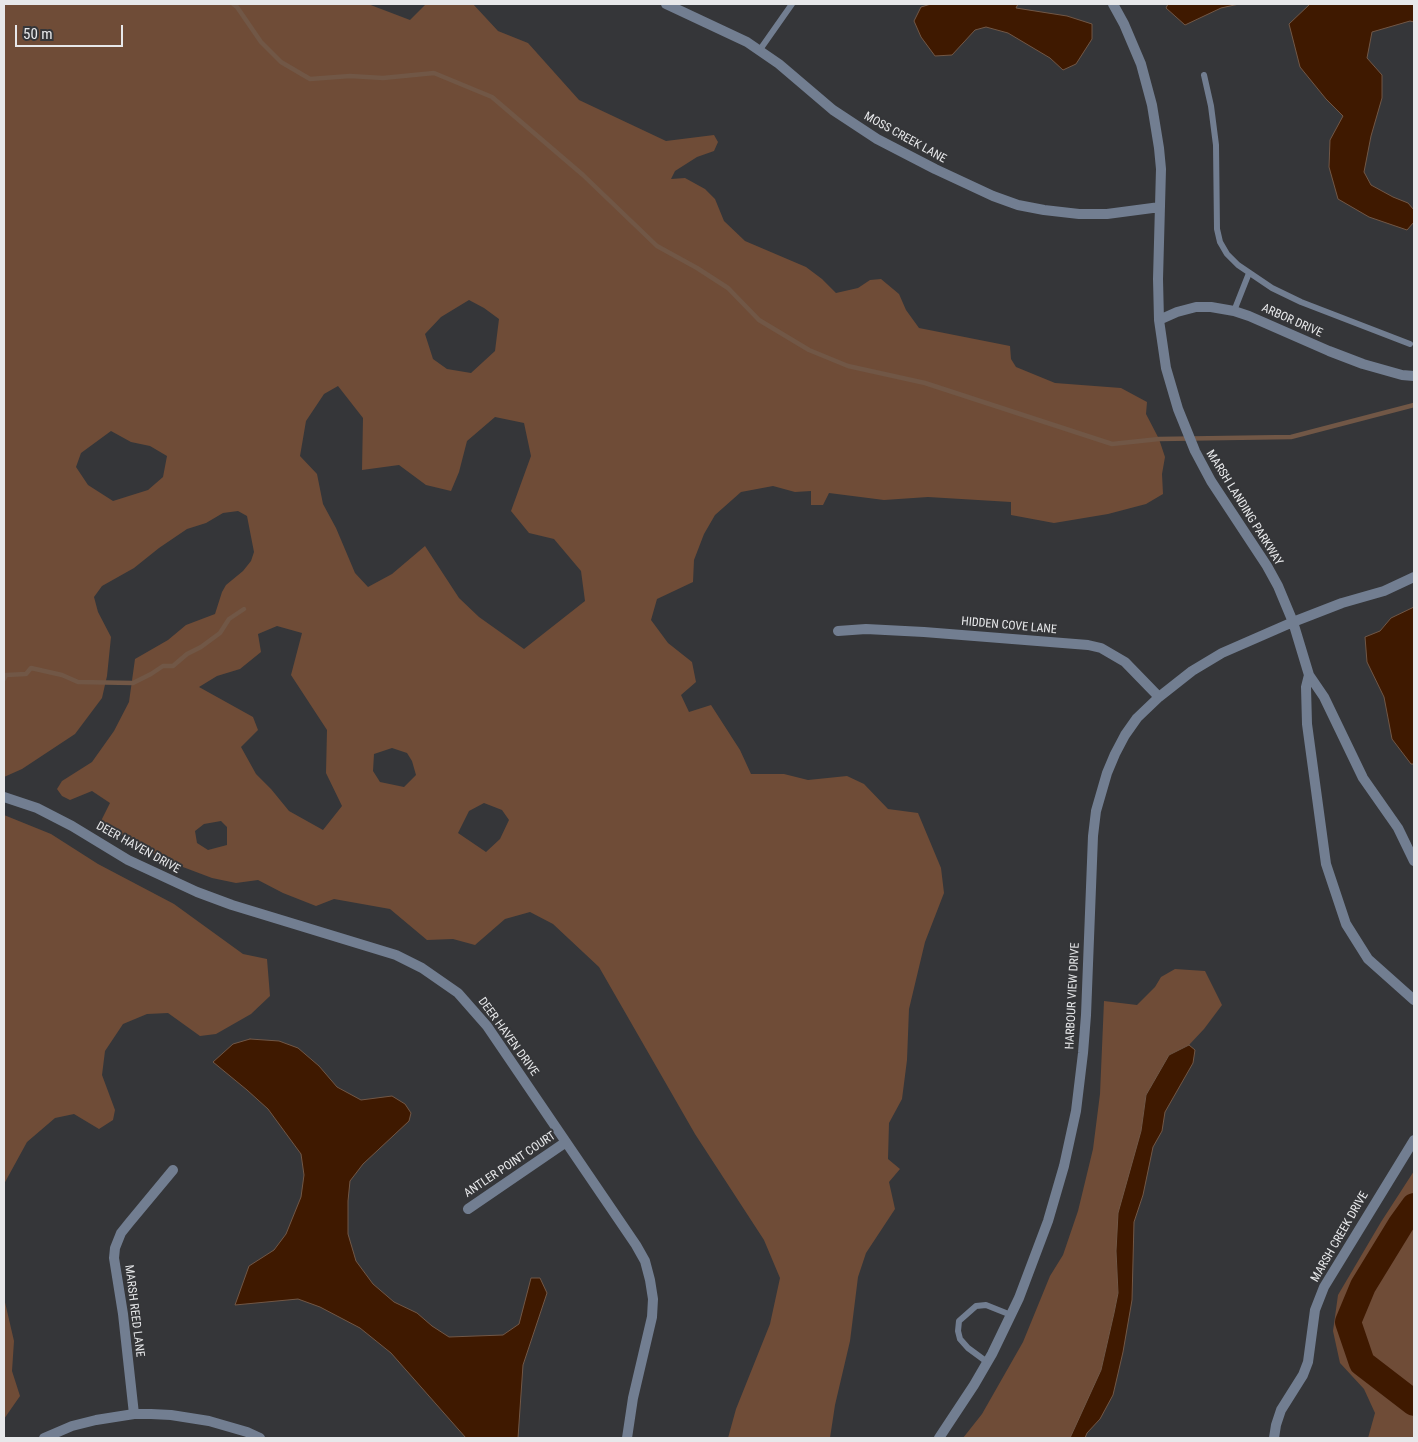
<!DOCTYPE html>
<style>
body{margin:0}
#map{position:relative;width:1418px;height:1442px;overflow:hidden;background:#353639;font-family:"Roboto Condensed",sans-serif}
canvas{display:block}
.frame{position:absolute;inset:0;border:5px solid #e7e8ea;pointer-events:none}
.scale{position:absolute;left:15px;top:25px;width:108px;height:22px;box-sizing:border-box;border:2px solid #e7e8ea;border-top:0;padding-left:6px;font-size:15px;line-height:18px;white-space:nowrap;color:#e7e8ea;-webkit-text-stroke:4px #353639;paint-order:stroke}
</style>
<div id="map">
<canvas width="1418" height="1442"></canvas>
<div class="frame"></div>
<div class="scale">50 m</div>
</div>
<script>
const ctx = document.querySelector('canvas').getContext('2d');
ctx.lineJoin = 'round';
function paint(path, color) { ctx.fillStyle = color; ctx.fill(path, 'evenodd'); }
const toPath = rows => new Path2D(rows.map(r => 'M' + r).join(''));
function stroke(path, color, width, dash) { ctx.strokeStyle = color; ctx.lineWidth = width; ctx.lineCap = dash ? 'butt' : 'round'; ctx.setLineDash(dash || []); ctx.stroke(path); }
function write(font, color, halo, rows, align = 'center') {
  ctx.font = font + ' "Roboto Condensed",sans-serif'; ctx.lineWidth = 4; ctx.setLineDash([]); ctx.textBaseline = 'middle'; ctx.strokeStyle = halo; ctx.fillStyle = color; for (const [text, x, y, turn = 0] of rows) {
    ctx.save(); ctx.translate(x, y); ctx.rotate((+turn || 0) * Math.PI / 180); ctx.textAlign = isNaN(turn) ? turn : align; if (halo) ctx.strokeText(text, 0, 0); ctx.fillText(text, 0, 0); ctx.restore();
  }
}
paint(toPath([
 [4,4,368,4,410,20,426,4,473,4,498,31,528,43,579,100,666,141,714,135,718,142,714,151,697,157,675,171,671,179,685,178,705,189,715,199,724,221,745,241,806,267,822,279,836,293,858,288,870,280,881,279,899,294,906,310,919,328,1010,346,1011,359,1016,367,1055,383,1121,388,1147,402,1146,414,1159,439,1165,457,1162,474,1163,494,1146,504,1108,514,1054,523,1011,515,1011,502,928,497,884,500,829,493,823,505,811,505,811,491,795,492,773,486,741,492,715,515,704,534,694,560,693,582,657,599,651,620,668,643,692,662,696,682,681,695,689,712,711,705,740,750,751,774,784,774,808,780,847,776,864,784,888,809,918,813,941,868,944,893,925,942,909,1009,907,1060,902,1099,889,1123,888,1159,900,1169,889,1182,895,1209,866,1253,858,1277,850,1341,835,1405,830,1438,728,1438,736,1409,770,1324,780,1278,764,1240,695,1134,599,967,553,924,530,912,505,919,475,945,453,939,427,940,390,909,334,899,316,906,283,893,258,880,236,883,212,878,167,861,100,823,110,803,92,791,70,800,62,796,57,789,62,781,92,762,114,731,129,702,135,659,168,640,186,625,215,614,222,592,226,585,243,571,251,561,254,552,247,516,238,511,223,513,206,523,187,529,159,548,134,568,102,586,94,597,98,612,111,637,107,676,102,698,75,734,22,769,4,777],
 [469,300,484,308,499,319,495,351,471,373,447,369,433,359,425,334,441,317],
 [338,386,363,418,362,470,399,465,426,485,451,491,459,472,467,441,495,417,524,423,531,456,511,511,529,533,554,539,581,571,585,601,524,649,479,617,459,598,425,546,392,574,368,587,355,573,336,528,323,504,317,474,300,456,306,421,324,394],
 [111,431,131,442,150,446,167,456,163,477,148,490,113,501,88,485,76,467,81,453],
 [277,626,302,633,291,675,327,730,326,773,342,806,323,830,289,811,271,789,256,774,241,747,258,730,253,717,199,687,217,676,240,669,261,652,258,634],
 [392,748,407,753,412,761,416,775,404,787,380,782,373,771,374,754],
 [484,803,502,810,509,820,500,839,486,852,458,833,469,811],
 [221,821,227,827,227,845,208,850,197,843,195,831,204,824],
 [4,815,51,834,98,864,174,904,243,954,267,959,270,996,251,1014,216,1034,200,1036,168,1013,147,1014,123,1024,105,1051,102,1075,115,1110,113,1120,99,1129,74,1114,55,1118,27,1142,4,1184],
 [1175,969,1205,971,1222,1005,1204,1029,1189,1045,1169,1055,1146,1095,1141,1131,1132,1166,1116,1251,1118,1293,1114,1313,1101,1370,1082,1416,1070,1438,963,1438,982,1414,1023,1342,1050,1276,1063,1255,1078,1211,1093,1149,1100,1094,1104,1001,1137,1005,1155,987,1161,977],
 [1414,1171,1414,1438,1368,1438,1375,1413,1364,1389,1340,1363,1333,1331,1338,1295,1381,1222],
 [4,1298,14,1341,12,1371,20,1396,4,1419]
]), '#6f4c37');
const water = toPath([
 [931,4,1018,4,1016,8,1067,16,1092,24,1092,39,1076,64,1063,70,1050,58,1008,33,986,27,975,30,952,55,935,56,921,37,914,21,921,7,931,4],
 [1168,4,1239,4,1221,8,1185,25,1166,8,1168,4],
 [1310,4,1414,4,1414,22,1410,21,1372,32,1367,58,1382,75,1382,98,1371,136,1364,172,1371,185,1393,197,1408,203,1414,210,1414,222,1407,230,1369,217,1338,199,1329,167,1330,140,1343,116,1326,99,1300,67,1289,24,1310,4],
 [1414,607,1414,764,1411,764,1392,739,1384,697,1367,662,1365,637,1380,631,1391,618,1414,607],
 [250,1039,279,1041,298,1048,319,1066,337,1087,361,1100,392,1096,405,1104,411,1113,409,1121,363,1164,350,1181,348,1201,348,1234,356,1261,373,1284,394,1302,417,1313,432,1326,449,1337,503,1335,519,1324,531,1278,540,1278,547,1293,523,1365,518,1438,466,1438,391,1353,360,1328,320,1307,298,1299,235,1305,249,1266,274,1250,286,1234,301,1197,304,1175,301,1154,268,1109,247,1090,213,1062,233,1044,250,1039],
 [1189,1045,1195,1050,1193,1063,1165,1112,1162,1131,1153,1147,1143,1195,1134,1222,1132,1300,1123,1352,1113,1395,1100,1419,1087,1433,1085,1438,1070,1438,1101,1370,1114,1313,1118,1293,1116,1251,1118,1213,1141,1131,1146,1095,1169,1055,1189,1045]
]);
paint(water, '#3f1900');
stroke(water, '#715746', 1);
stroke(toPath([
 [233,4,237,7,261,42,281,62,310,79,350,76,383,78,434,73,492,97,583,175,657,246,697,268,728,288,759,320,809,350,848,366,925,383,1112,444,1159,439,1291,437,1414,405],
 [4,679,6,675,26,674,31,668,62,675,78,682,133,683,151,674,163,666,173,666,187,654,201,647,220,633,229,619,244,609]
]), '#715746', 4.5);
stroke(toPath([
 [1414,1206,1401,1224,1363,1286,1348,1322,1362,1363,1414,1403]
]), '#3f1900', 26);
stroke(toPath([
 [759,51,792,4],
 [1204,75,1211,106,1216,145,1217,229,1220,242,1227,254,1238,265,1272,288,1301,302,1410,344],
 [1234,311,1249,273],
 [987,1362,968,1348,960,1339,958,1331,959,1321,976,1306,986,1305,1011,1315]
]), '#727e91', 6);
stroke(toPath([
 [666,4,747,42,779,64,833,110,877,139,935,169,993,196,1018,205,1044,210,1079,214,1107,214,1160,207],
 [1113,4,1124,24,1141,64,1152,105,1159,148,1161,169,1158,279,1159,320,1166,368,1178,409,1195,451,1211,481,1267,566,1278,586,1293,622,1309,675,1306,687,1307,724,1326,864,1346,924,1368,959,1414,1000],
 [1159,320,1177,312,1196,307,1211,307,1234,311,1249,316,1329,351,1363,364,1402,375,1414,376],
 [838,631,866,629,924,632,1088,645,1101,648,1125,662,1159,697],
 [1309,675,1324,697,1363,778,1398,828,1414,861],
 [4,797,37,808,72,826,128,860,197,892,232,905,396,955,422,968,458,993,487,1026,636,1245,645,1261,650,1280,653,1299,652,1317,633,1398,627,1438],
 [468,1209,566,1142],
 [134,1414,123,1314,114,1258,115,1248,121,1233,129,1223,173,1170],
 [44,1438,72,1426,96,1420,134,1414,151,1414,171,1415,209,1421,247,1432,260,1438],
 [939,1438,974,1385,992,1354,1019,1298,1048,1221,1064,1166,1076,1111,1083,1053,1086,1015,1093,836,1096,811,1107,773,1115,754,1125,735,1137,718,1159,697,1192,671,1222,653,1293,622,1342,603,1384,591,1414,577],
 [1274,1438,1276,1425,1281,1410,1303,1375,1308,1362,1315,1310,1324,1287,1414,1140]
]), '#727e91', 10);
write('12px', '#e7e8ea', '#353639', [
 ["MOSS CREEK LANE",905,138,29],
 ["ARBOR DRIVE",1292,321,24],
 ["MARSH LANDING PARKWAY",1244,508,58],
 ["HIDDEN COVE LANE",1009,626,5],
 ["DEER HAVEN DRIVE",138,848,29],
 ["HARBOUR VIEW DRIVE",1073,996,-87],
 ["DEER HAVEN DRIVE",508,1037,54],
 ["ANTLER POINT COURT",510,1165,-34],
 ["MARSH CREEK DRIVE",1340,1237,-60],
 ["MARSH REED LANE",134,1311,83]
]);
</script>
